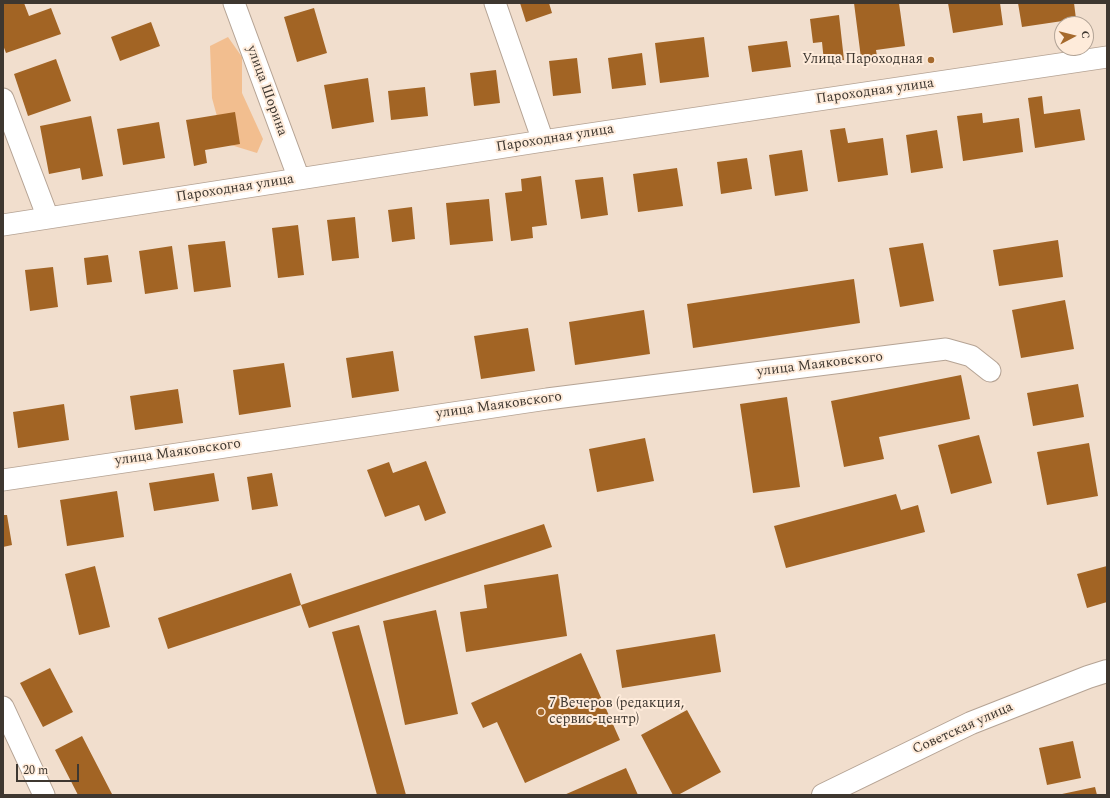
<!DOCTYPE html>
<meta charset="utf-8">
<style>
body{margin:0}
#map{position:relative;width:1110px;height:798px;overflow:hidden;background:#f1decd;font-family:Spectral,serif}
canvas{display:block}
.frame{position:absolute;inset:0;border:4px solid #3e3730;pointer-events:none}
.north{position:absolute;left:1054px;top:16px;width:40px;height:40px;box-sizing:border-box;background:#feebda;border:1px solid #b1a396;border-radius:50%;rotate:83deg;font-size:11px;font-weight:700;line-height:16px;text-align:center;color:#3e3730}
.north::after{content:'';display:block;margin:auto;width:14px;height:18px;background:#a66a2d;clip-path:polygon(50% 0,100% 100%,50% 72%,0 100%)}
.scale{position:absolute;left:16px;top:764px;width:63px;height:18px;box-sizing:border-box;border:2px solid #3e3730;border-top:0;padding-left:5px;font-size:12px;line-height:14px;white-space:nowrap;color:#3e3730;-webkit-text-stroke:3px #feebda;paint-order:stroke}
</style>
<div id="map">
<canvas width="1110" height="798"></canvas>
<div class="frame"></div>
<div class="north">С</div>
<div class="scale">20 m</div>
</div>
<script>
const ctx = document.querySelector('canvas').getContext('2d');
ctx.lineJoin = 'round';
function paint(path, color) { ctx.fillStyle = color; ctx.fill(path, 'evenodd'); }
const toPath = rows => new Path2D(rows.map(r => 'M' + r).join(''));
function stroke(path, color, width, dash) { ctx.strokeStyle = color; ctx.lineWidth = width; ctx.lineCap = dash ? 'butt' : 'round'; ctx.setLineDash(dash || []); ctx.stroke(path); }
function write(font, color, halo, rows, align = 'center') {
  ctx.font = font + ' Spectral,serif'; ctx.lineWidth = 4; ctx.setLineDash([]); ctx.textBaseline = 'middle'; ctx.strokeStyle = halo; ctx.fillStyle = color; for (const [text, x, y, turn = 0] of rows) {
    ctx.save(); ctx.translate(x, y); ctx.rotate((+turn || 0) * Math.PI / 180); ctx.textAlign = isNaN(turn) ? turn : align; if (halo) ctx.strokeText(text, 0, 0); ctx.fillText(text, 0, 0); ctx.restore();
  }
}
paint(toPath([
 [228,37,242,57,242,93,263,139,257,153,231,145,218,120,212,98,210,46]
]), '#f2be8f');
paint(toPath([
 [7,3,24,3,29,16,51,8,61,34,6,53,3,45,3,4],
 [520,3,549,3,552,13,526,22],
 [854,3,899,3,905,46,876,50,877,56,861,58],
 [948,3,1000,3,1003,25,953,33],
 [1018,3,1074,3,1076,19,1022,27],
 [314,8,327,53,297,62,284,17],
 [839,15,844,60,824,62,822,42,813,43,810,19],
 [151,22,160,46,120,61,111,37],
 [704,37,709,77,660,83,655,43],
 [787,41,791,67,752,72,748,46],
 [642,53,646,85,612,89,608,58],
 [577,58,581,93,553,96,549,61],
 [56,59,71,101,28,116,14,74],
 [496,70,500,103,474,106,470,73],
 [368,78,374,122,332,129,324,85],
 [425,87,428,116,391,120,388,91],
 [1042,96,1044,114,1080,109,1085,140,1035,148,1028,98],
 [235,112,240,144,205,150,207,163,194,166,186,120],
 [982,113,983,123,1019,118,1023,152,963,161,957,116],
 [91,116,103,176,82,180,80,168,49,174,40,126],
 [159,122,165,158,123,165,117,129],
 [845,128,848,143,883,138,888,175,838,182,830,130],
 [937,130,943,168,911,173,906,135],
 [802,150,808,191,775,196,769,155],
 [747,158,752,189,721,194,717,162],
 [677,168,683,206,638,212,633,174],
 [541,176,547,225,532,227,533,238,511,241,505,193,522,191,521,179],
 [603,177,608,215,581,219,575,180],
 [489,199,493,241,450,245,446,203],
 [412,207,415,239,392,242,388,210],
 [355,217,359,258,332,261,327,220],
 [298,225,304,275,278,278,272,228],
 [1058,240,1063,277,999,286,993,250],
 [225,241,231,287,194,292,188,245],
 [923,243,934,301,900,307,889,248],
 [172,246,178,289,145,294,139,251],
 [108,255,112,282,87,285,84,258],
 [53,267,58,307,30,311,25,270],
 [854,279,860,323,693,348,687,304],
 [1065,300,1074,349,1021,358,1012,310],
 [644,310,650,354,575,365,569,322],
 [528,328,535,371,481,379,474,336],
 [393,351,399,391,352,398,346,358],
 [284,363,291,407,239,415,233,370],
 [961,375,970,419,879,437,884,459,844,467,831,401],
 [1078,384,1084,417,1033,426,1027,393],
 [178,389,183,423,135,430,130,396],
 [787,397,800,487,753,493,740,404],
 [64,404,69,440,18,448,13,412],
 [979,435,992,483,951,494,938,445],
 [645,438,654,481,597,492,589,449],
 [1089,443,1098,496,1047,505,1037,452],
 [426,461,446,513,425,521,419,505,385,517,367,470,389,462,393,473],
 [214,473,219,501,154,511,149,483],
 [272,473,278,506,252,510,247,477],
 [117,491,124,537,67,546,60,500],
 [896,494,901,510,918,505,925,532,786,568,774,526],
 [3,515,7,515,12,545,3,547],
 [544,524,552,547,309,628,301,605],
 [95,566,110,627,79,635,65,574],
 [1107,566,1107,602,1087,608,1077,574],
 [291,573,301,605,168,649,158,618],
 [558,574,567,636,466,652,460,612,487,608,484,585],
 [436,610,458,714,405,725,383,621],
 [359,625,406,795,377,795,332,632],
 [715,634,721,672,622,688,616,650],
 [581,653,620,740,525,783,497,722,483,728,471,703],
 [50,668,73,712,43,727,20,683],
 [687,710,721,772,678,795,673,795,641,735],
 [82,736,112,794,109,795,78,795,55,750],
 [1073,741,1081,778,1047,785,1039,748],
 [626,768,638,795,564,795],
 [1095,787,1097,795,1062,795,1062,794]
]), '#a26424');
const minor = toPath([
 [234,3,299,179],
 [495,3,543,141],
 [3,99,48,218],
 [3,225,543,141,1107,57],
 [3,480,547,399,946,349,971,356,990,371],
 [3,707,44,795]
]);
const tertiary = toPath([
 [823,795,971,723,1088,677,1107,671]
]);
stroke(minor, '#b5a394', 23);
stroke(tertiary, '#b5a394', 24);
stroke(minor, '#fff', 21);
stroke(tertiary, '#fff', 22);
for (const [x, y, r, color] of [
 [931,60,4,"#a66a2d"],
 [541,712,4,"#a66a2d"]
]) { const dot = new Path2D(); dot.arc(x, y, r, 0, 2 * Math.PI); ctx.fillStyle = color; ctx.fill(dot); stroke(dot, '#feebda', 1.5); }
write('14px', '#3e3730', '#feebda', [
 ["Улица Пароходная",923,60],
 ["7 Вечеров (редакция,",549,704,"left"],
 ["сервис-центр)",549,720,"left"]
], 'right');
write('14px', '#3e3730', '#feebda', [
 ["улица Шорина",266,91,70],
 ["Пароходная улица",875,92,-8],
 ["Пароходная улица",555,139,-9],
 ["Пароходная улица",235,189,-9],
 ["улица Маяковского",820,365,-7],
 ["улица Маяковского",499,406,-8],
 ["улица Маяковского",178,453,-8],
 ["Советская улица",963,729,-24]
]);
</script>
